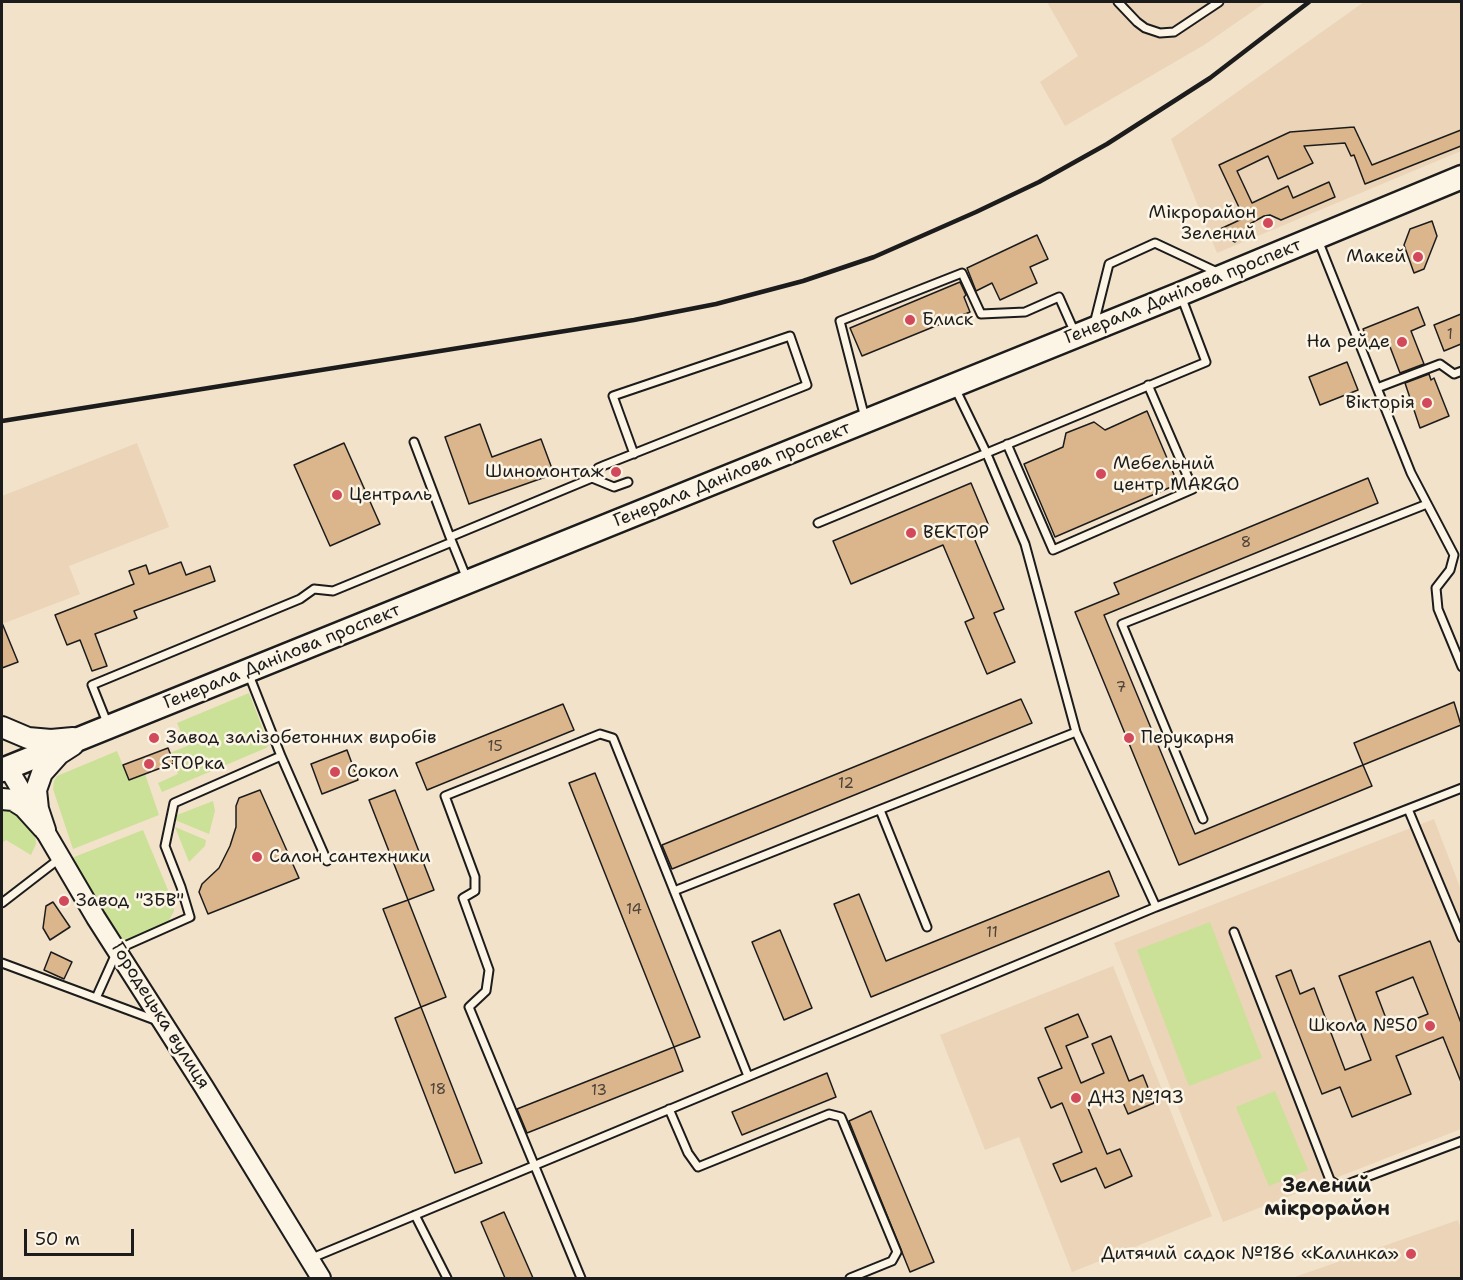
<!DOCTYPE html>
<meta charset="utf-8">
<style>
body{margin:0}
#map{position:relative;width:1463px;height:1280px;overflow:hidden;background:#f2e2ca;font-family:"Shantell Sans",sans-serif}
canvas{display:block}
.frame{position:absolute;inset:0;border:3px solid #1c1c1c;pointer-events:none}
.scale{position:absolute;left:24px;top:1229px;width:110px;height:27px;box-sizing:border-box;border:3px solid #1c1c1c;border-top:0;padding-left:8px;font-size:18px;line-height:21px;white-space:nowrap;color:#1c1c1c;-webkit-text-stroke:4px #fcf5e5;paint-order:stroke}
</style>
<div id="map">
<canvas width="1463" height="1280"></canvas>
<div class="frame"></div>
<div class="scale">50 m</div>
</div>
<script>
const ctx = document.querySelector('canvas').getContext('2d');
ctx.lineJoin = 'round';
function paint(path, color) { ctx.fillStyle = color; ctx.fill(path, 'evenodd'); }
const toPath = rows => new Path2D(rows.map(r => 'M' + r).join(''));
function stroke(path, color, width, dash) { ctx.strokeStyle = color; ctx.lineWidth = width; ctx.lineCap = dash ? 'butt' : 'round'; ctx.setLineDash(dash || []); ctx.stroke(path); }
function write(font, color, halo, rows, align = 'center') {
  ctx.font = font + ' "Shantell Sans",sans-serif'; ctx.lineWidth = 5; ctx.setLineDash([]); ctx.textBaseline = 'middle'; ctx.strokeStyle = halo; ctx.fillStyle = color; for (const [text, x, y, turn = 0] of rows) {
    ctx.save(); ctx.translate(x, y); ctx.rotate((+turn || 0) * Math.PI / 180); ctx.textAlign = isNaN(turn) ? turn : align; if (halo) ctx.strokeText(text, 0, 0); ctx.fillText(text, 0, 0); ctx.restore();
  }
}
paint(toPath([
 [1047,2,1266,2,1204,45,1065,126,1040,82,1078,56],
 [1364,2,1461,2,1461,151,1217,253,1171,139],
 [137,443,169,527,69,566,80,594,2,624,2,496],
 [1434,819,1461,890,1461,1129,1223,1222,1114,943],
 [1113,966,1212,1216,1072,1272,1019,1137,985,1150,940,1035],
 [1458,1220,1461,1230,1461,1278,1292,1278]
]), '#ebd4b7');
paint(toPath([
 [249,693,269,745,266,748,162,792,158,783,178,774,170,753,187,746,177,723],
 [117,751,129,780,145,774,159,815,73,849,53,789,54,781,57,776],
 [213,801,215,811,209,834,175,820,177,815],
 [2,805,15,808,35,832,36,844,31,855,6,840,2,843],
 [175,827,206,840,205,846,189,862],
 [143,830,173,902,174,911,167,924,122,943,69,859],
 [1210,922,1262,1058,1189,1086,1137,950],
 [1275,1091,1308,1170,1269,1186,1236,1107]
]), '#cae197');
const building = toPath([
 [1354,127,1372,165,1461,130,1461,146,1365,184,1354,155,1351,156,1345,143,1304,146,1313,163,1278,179,1268,156,1237,171,1252,203,1288,186,1293,198,1329,182,1335,197,1281,220,1270,215,1264,216,1248,225,1244,234,1235,242,1228,238,1223,240,1218,230,1244,218,1219,165,1290,132,1354,127],
 [1432,221,1437,236,1424,269,1414,273,1404,245,1410,229,1432,221],
 [1037,235,1048,259,1030,267,1037,283,1000,300,992,283,976,291,967,268,1037,235],
 [960,282,966,295,964,297,970,312,862,356,850,328,960,282],
 [1418,307,1425,325,1411,331,1424,364,1400,373,1387,339,1370,346,1363,329,1418,307],
 [1461,314,1461,344,1444,351,1434,325,1461,314],
 [1347,362,1358,390,1320,405,1309,377,1347,362],
 [1429,374,1431,380,1434,378,1449,416,1420,428,1405,383,1429,374],
 [1147,411,1178,484,1055,537,1024,464,1063,447,1066,433,1094,422,1105,430,1147,411],
 [480,424,492,457,541,439,554,474,469,504,445,437,480,424],
 [344,443,380,524,330,546,294,465,344,443],
 [1368,478,1378,503,1104,615,1195,834,1363,765,1372,786,1179,865,1075,612,1119,594,1114,583,1368,478],
 [971,483,989,526,972,533,1004,609,994,613,1015,662,987,674,965,622,974,618,943,545,851,584,833,541,971,483],
 [181,562,186,575,210,566,215,581,134,611,137,618,95,634,107,666,92,671,80,640,67,645,55,615,134,584,129,571,146,565,149,574,181,562],
 [2,623,18,662,2,668,2,623],
 [1021,699,1032,723,672,869,662,845,1021,699],
 [1454,702,1461,725,1363,765,1354,743,1454,702],
 [563,704,574,730,427,790,416,763,563,704],
 [168,748,174,763,129,780,123,765,168,748],
 [347,750,358,780,322,794,311,764,347,750],
 [595,773,700,1037,674,1047,569,783,595,773],
 [260,790,299,878,208,914,199,892,202,884,219,868,230,846,236,827,236,806,239,798,260,790],
 [395,790,434,890,408,900,369,800,395,790],
 [1109,871,1119,896,871,997,834,904,859,894,886,961,1109,871],
 [408,900,446,997,421,1007,383,909,408,900],
 [53,902,70,927,50,940,43,928,46,906,53,902],
 [780,930,812,1008,784,1020,752,942,780,930],
 [1430,941,1461,1023,1461,1082,1443,1037,1396,1056,1411,1094,1352,1117,1340,1087,1322,1094,1276,976,1291,970,1300,994,1314,988,1345,1070,1371,1060,1339,976,1430,941],
 [1413,977,1428,1014,1390,1029,1376,992,1413,977],
 [51,952,72,962,64,979,44,970,51,952],
 [421,1007,482,1163,455,1173,395,1018,421,1007],
 [1078,1014,1088,1037,1066,1046,1081,1083,1104,1073,1092,1044,1111,1036,1129,1081,1143,1075,1154,1103,1128,1114,1119,1093,1087,1106,1107,1154,1120,1149,1132,1176,1105,1188,1096,1168,1061,1182,1053,1164,1082,1152,1062,1103,1051,1108,1038,1078,1062,1068,1045,1028,1078,1014],
 [674,1047,683,1071,527,1133,517,1109,674,1047],
 [827,1073,836,1097,742,1135,732,1112,827,1073],
 [871,1111,934,1262,910,1272,849,1121,871,1111],
 [504,1212,533,1278,505,1278,481,1222,504,1212]
]);
paint(building, '#dbb58c');
stroke(building, '#1c1c1c', 1.5);
const service = toPath([
 [1118,2,1137,22,1145,28,1160,33,1174,32,1219,2],
 [1318,240,1411,473,1454,555,1450,570,1436,588,1438,609,1462,667],
 [1094,324,1109,264,1155,243,1217,272],
 [955,388,986,452,1025,544,1076,732,1156,907,1462,788],
 [1377,388,1440,364,1454,374,1462,371],
 [865,418,840,321,962,273,981,314,1025,312,1059,297,1075,333],
 [414,442,450,537],
 [1007,444,1053,550,1193,489,1148,385],
 [592,478,614,487,628,482],
 [818,523,1206,362,1181,296],
 [452,542,450,537,592,478,598,468,605,465,807,385,790,336,613,396,634,454],
 [249,675,281,756],
 [108,725,92,685,300,599,314,589,333,591,452,542,467,579],
 [1408,809,1462,938],
 [880,810,927,927],
 [1203,819,1122,624,1427,504],
 [674,891,1076,732],
 [2,903,59,859],
 [1234,932,1330,1180,1340,1187,1462,1141],
 [2,963,155,1020],
 [96,998,118,949,190,917,181,887,165,846,174,803,281,756,327,861],
 [669,1109,688,1153,698,1167,829,1114,841,1117,897,1252,892,1261,850,1278],
 [415,1215,447,1278],
 [312,1258,1156,907],
 [581,1278,469,1007,486,991,489,970,463,898,475,891,475,877,445,796,600,734,613,738,748,1076]
]);
const tertiary = toPath([
 [8,768,96,918,204,1087,321,1278]
]);
const secondary = toPath([
 [2,727,28,738,51,740,73,738],
 [2,799,13,800,24,807,43,828],
 [45,830,38,809,36,790,42,773,59,754,73,745]
]);
const primary = toPath([
 [2,770,1180,294,1462,177]
]);
stroke(service, '#1c1c1c', 11);
stroke(tertiary, '#1c1c1c', 22);
stroke(secondary, '#1c1c1c', 24);
stroke(primary, '#1c1c1c', 27);
stroke(service, '#fcf5e5', 7);
stroke(tertiary, '#fcf5e5', 18);
stroke(secondary, '#fcf5e5', 20);
stroke(primary, '#fcf5e5', 22);
stroke(toPath([
 [2,421,634,320,716,304,803,281,874,257,976,212,1039,182,1107,144,1210,78,1309,2]
]), '#1c1c1c', 4.5);
for (const [x, y, r, color] of [
 [1268,223,6,"#d1495b"],
 [1418,257,6,"#d1495b"],
 [910,320,6,"#d1495b"],
 [1402,342,6,"#d1495b"],
 [1427,403,6,"#d1495b"],
 [616,472,6,"#d1495b"],
 [1101,474,6,"#d1495b"],
 [337,495,6,"#d1495b"],
 [911,533,6,"#d1495b"],
 [154,738,6,"#d1495b"],
 [1129,738,6,"#d1495b"],
 [149,764,6,"#d1495b"],
 [335,772,6,"#d1495b"],
 [257,857,6,"#d1495b"],
 [64,901,6,"#d1495b"],
 [1430,1026,6,"#d1495b"],
 [1076,1098,6,"#d1495b"],
 [1411,1254,6,"#d1495b"]
]) { const dot = new Path2D(); dot.arc(x, y, r, 0, 2 * Math.PI); ctx.fillStyle = color; ctx.fill(dot); stroke(dot, '#fcf5e5', 2); }
write('15px', '#4c4238', null, [
 ["1",1450,335],
 ["8",1246,543],
 ["7",1121,688],
 ["15",495,747],
 ["12",846,784],
 ["14",634,910],
 ["11",992,933],
 ["18",438,1090],
 ["13",599,1091]
]);
write('18px', '#1c1c1c', '#fcf5e5', [
 ["Мікрорайон",1256,213,"right"],
 ["Зелений",1256,234,"right"],
 ["Макей",1406,257,"right"],
 ["Блиск",922,320],
 ["На рейде",1390,342,"right"],
 ["Вікторія",1415,403,"right"],
 ["Мебельний",1113,464],
 ["центр MARGO",1113,485],
 ["Шиномонтаж",604,472,"right"],
 ["Централь",349,495],
 ["ВЕКТОР",923,533],
 ["Завод залізобетонних виробів",166,738],
 ["Перукарня",1141,738],
 ["STOPка",161,764],
 ["Сокол",347,772],
 ["Салон сантехники",269,857],
 ["Завод \"ЗБВ\"",76,901],
 ["Школа №50",1418,1026,"right"],
 ["ДНЗ №193",1088,1098],
 ["Дитячий садок №186 «Калинка»",1399,1254,"right"]
], 'left');
write('18px', '#1c1c1c', '#fcf5e5', [
 ["Генерала Данілова проспект",1183,292,-22],
 ["Генерала Данілова проспект",732,475,-22],
 ["Генерала Данілова проспект",282,657,-22],
 ["Городецька вулиця",160,1016,58]
]);
write('bold 20px', '#1c1c1c', '#fcf5e5', [
 ["Зелений",1327,1187],
 ["мікрорайон",1327,1210]
]);
</script>
